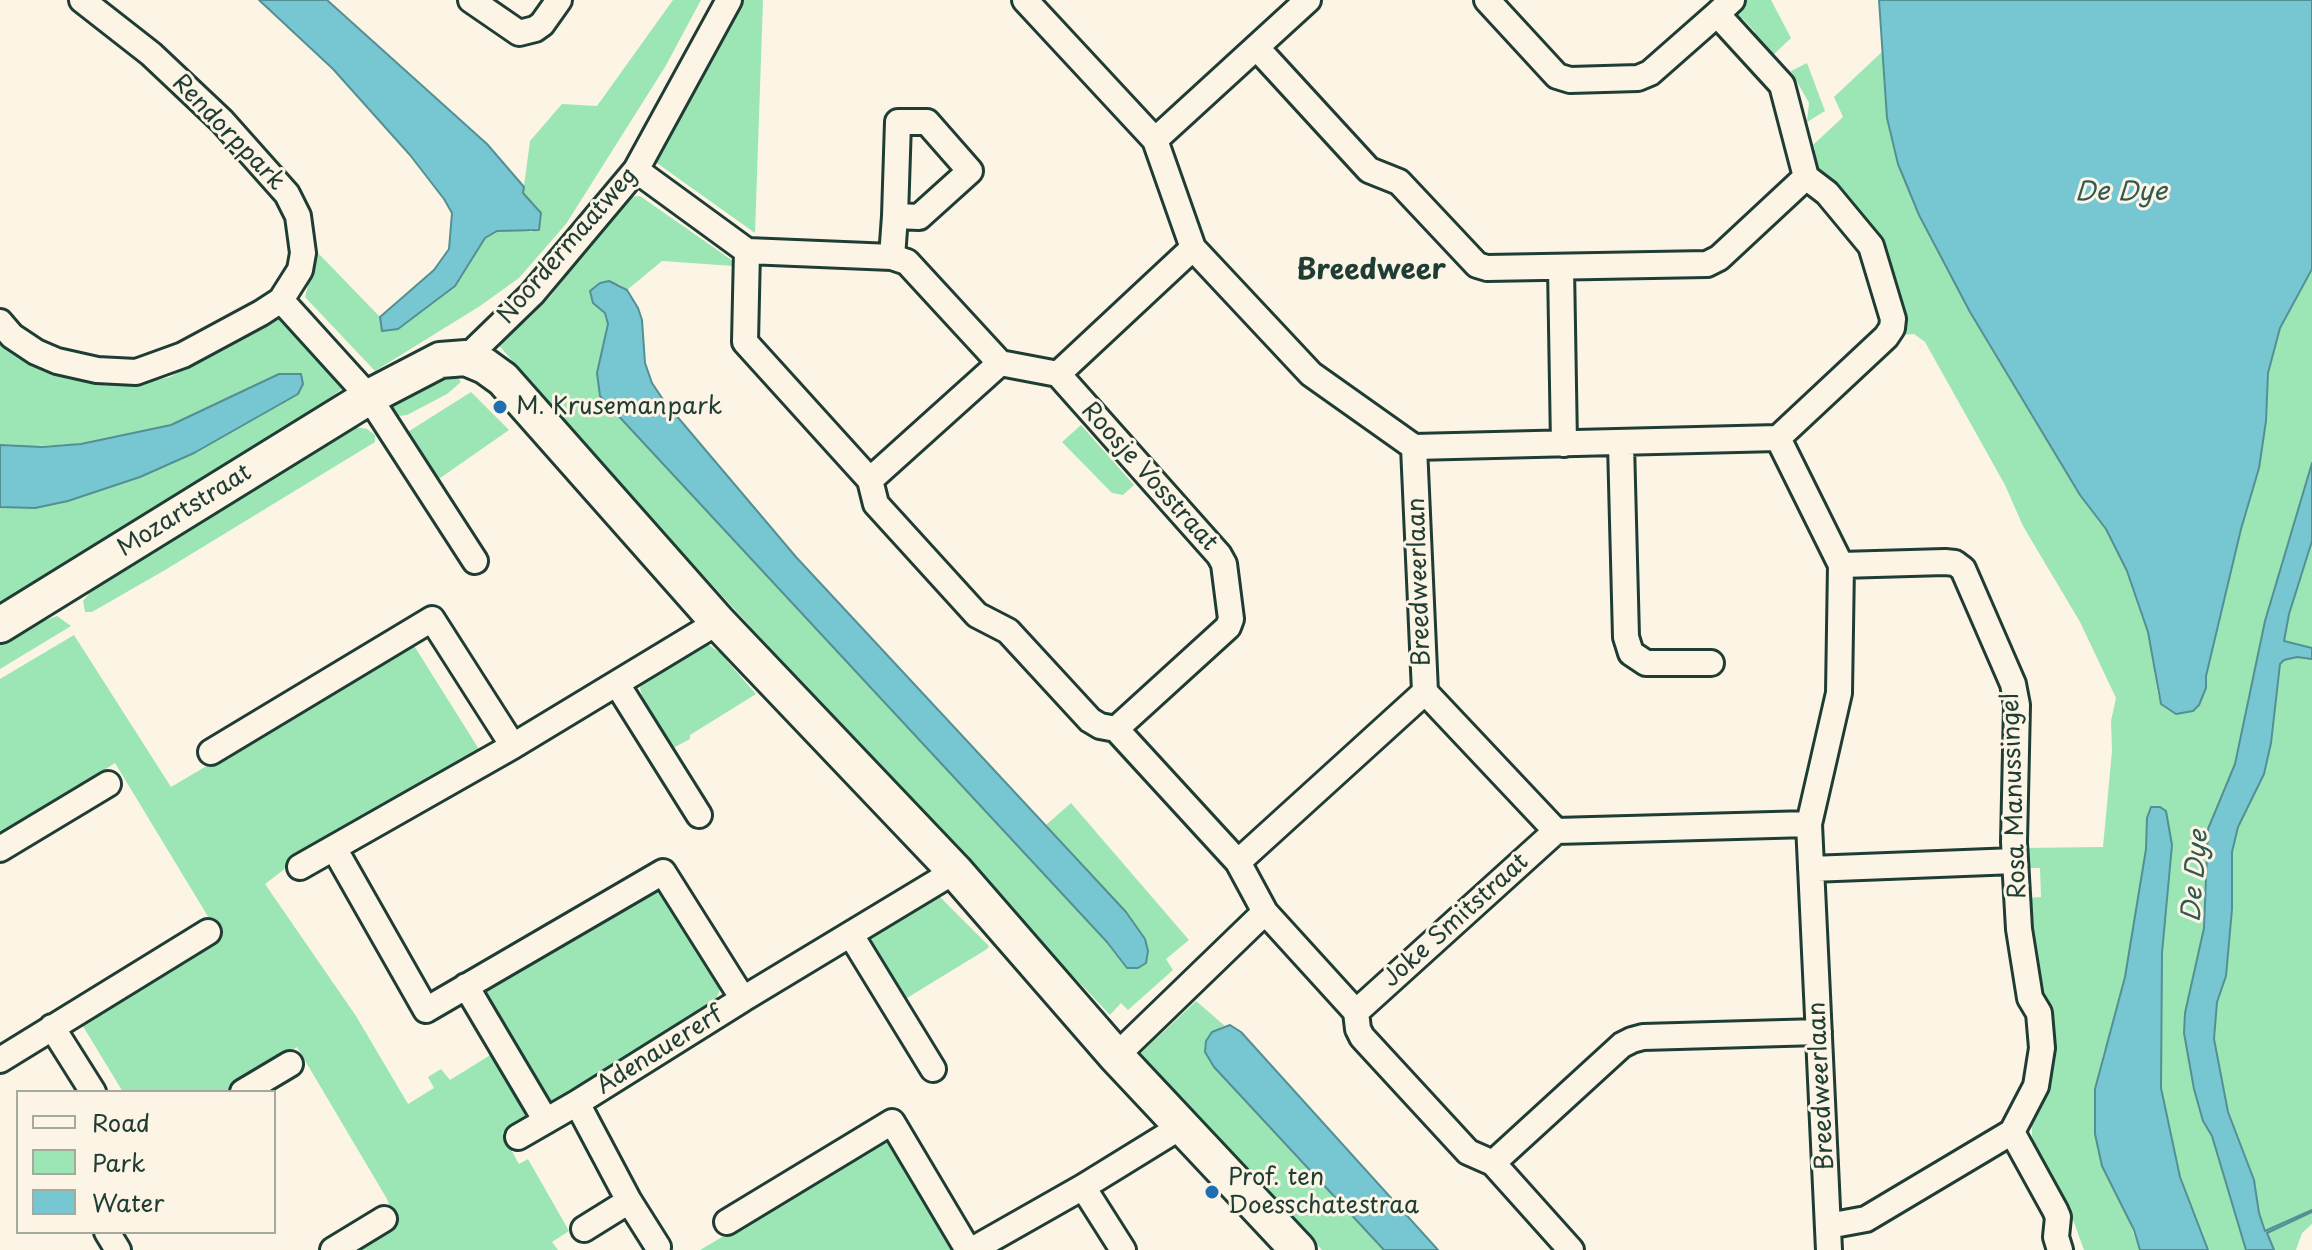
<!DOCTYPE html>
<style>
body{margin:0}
#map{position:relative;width:2312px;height:1250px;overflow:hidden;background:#fcf5e5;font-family:"Playpen Sans",sans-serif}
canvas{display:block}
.legend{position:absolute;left:16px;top:1090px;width:260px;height:144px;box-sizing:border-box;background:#fcf5e5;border:2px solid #a4ab9e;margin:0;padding:10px 14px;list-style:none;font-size:24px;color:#1f3d34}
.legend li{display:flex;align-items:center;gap:16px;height:40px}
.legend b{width:40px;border:2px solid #a4ab9e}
</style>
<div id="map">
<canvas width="2312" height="1250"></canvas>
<ul class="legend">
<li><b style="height:10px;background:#fcf5e5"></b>Road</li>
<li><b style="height:22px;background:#9ce5b4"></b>Park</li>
<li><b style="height:22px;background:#77c7d2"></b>Water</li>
</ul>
</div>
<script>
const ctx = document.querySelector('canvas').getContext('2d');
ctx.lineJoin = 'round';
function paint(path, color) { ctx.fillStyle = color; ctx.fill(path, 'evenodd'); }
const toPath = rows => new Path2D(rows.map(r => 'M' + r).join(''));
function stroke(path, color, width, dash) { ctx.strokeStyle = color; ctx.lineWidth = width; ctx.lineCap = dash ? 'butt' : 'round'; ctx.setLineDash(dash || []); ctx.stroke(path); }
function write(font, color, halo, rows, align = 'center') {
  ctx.font = font + ' "Playpen Sans",sans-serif'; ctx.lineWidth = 6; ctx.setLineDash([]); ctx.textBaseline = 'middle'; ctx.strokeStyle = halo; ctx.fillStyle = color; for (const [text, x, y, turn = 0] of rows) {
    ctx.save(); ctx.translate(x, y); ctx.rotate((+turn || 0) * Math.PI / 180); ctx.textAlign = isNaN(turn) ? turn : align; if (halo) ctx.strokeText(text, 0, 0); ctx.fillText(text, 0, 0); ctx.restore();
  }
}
paint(toPath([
 [673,0,701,0,665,67,566,224,519,278,480,306,375,371,305,297,317,252,380,317,382,331,485,238,497,231,509,229,532,232,541,213,523,193,530,141,562,104,597,106],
 [742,0,763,0,755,233,654,161,657,151,711,64],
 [1740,0,1771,0,1791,38,1771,57,1753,36,1755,32,1743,19,1740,20,1737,12],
 [1884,50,1887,118,1890,135,1970,312,2080,495,2106,528,2127,571,2148,632,2158,695,2161,704,2167,709,2206,688,2206,676,2241,529,2259,467,2266,421,2268,373,2280,328,2312,269,2312,463,2265,621,2235,764,2208,829,2204,928,2185,1013,2184,1033,2194,1089,2203,1121,2212,1136,2246,1250,2208,1250,2180,1177,2171,1143,2161,1088,2160,1011,2162,953,2172,845,2147,818,2146,849,2125,977,2114,1026,2103,1055,2095,1089,2094,1110,2095,1134,2140,1250,2084,1250,2069,1209,2033,1147,2031,1118,2041,1104,2048,1083,2052,1033,2031,927,2029,898,2041,897,2040,868,2024,868,2023,848,2103,847,2112,751,2111,721,2116,698,2080,622,2023,526,2005,485,1925,342,1914,334,1901,335,1903,327,1888,252,1814,170,1809,152,1815,149,1813,145,1843,117,1834,97],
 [1807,63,1825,111,1807,122,1809,103,1791,71],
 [640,196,733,261,734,266,662,261,627,290,619,284,593,303,605,313,608,324,597,372,600,396,1111,946,1126,912,1046,825,1071,803,1189,940,1166,959,1173,970,1128,1010,1121,1003,1110,1015,944,839,572,431,497,343,526,321,549,298,629,197],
 [285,318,347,385,303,418,208,475,48,584,0,612,0,507,35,508,68,501,140,477,194,452,298,394,303,384,279,374,171,425,81,444,7,447,0,445,0,336,95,379,128,386,170,377,273,319],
 [455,374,461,382,447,394,407,415,399,416,392,408,393,401,435,376],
 [471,392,509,430,433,483,403,435],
 [1081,425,1134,485,1123,495,1112,493,1062,442],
 [355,427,367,429,375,435,375,442,165,570,92,612,85,612,83,601,93,589,120,569],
 [2312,541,2312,648,2309,648,2284,641,2289,614],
 [57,616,71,626,0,669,0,643,25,628],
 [74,635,171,787,413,644,482,754,311,849,265,884,356,1016,408,1104,434,1088,428,1077,441,1069,450,1080,508,1044,465,1003,640,893,659,889,720,989,713,1008,699,1019,502,1133,519,1164,528,1159,569,1231,552,1242,558,1250,356,1250,397,1225,387,1199,297,1047,225,1092,123,1092,81,1023,221,938,115,763,0,836,0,679],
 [705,642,720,653,756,694,690,735,690,739,671,749,644,702,640,688,643,680],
 [2297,657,2312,659,2312,1210,2266,1231,2259,1213,2254,1180,2228,1112,2214,1039,2217,1002,2226,976,2232,909,2232,852,2238,827,2264,774,2271,743,2280,664,2283,660],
 [938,895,989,946,987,949,902,1001,869,945,869,937,872,932],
 [1196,1001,1225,1026,1221,1027,1214,1067,1384,1250,1322,1250,1140,1054],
 [889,1139,956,1250,700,1250],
 [2312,1212,2312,1224,2302,1233,2296,1250,2274,1250,2266,1233]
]), '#9ce5b4');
const water = toPath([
 [259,0,327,0,487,144,524,187,523,193,541,213,539,230,497,231,485,238,455,286,398,329,382,331,380,317,434,270,449,249,452,213,444,199,410,155,333,69,259,0],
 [1879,0,2312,0,2312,269,2280,328,2268,373,2266,421,2259,468,2241,529,2206,676,2206,688,2199,705,2193,711,2176,714,2161,704,2148,632,2127,571,2106,529,2080,495,1970,312,1919,215,1898,164,1887,118,1879,0],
 [609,281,627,290,638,308,642,320,645,363,652,383,664,401,796,557,1126,912,1145,939,1148,951,1146,963,1138,968,1127,968,1107,942,600,396,597,373,608,324,605,313,593,303,590,291,600,283,609,281],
 [279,374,301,374,303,384,298,394,194,453,140,477,68,501,35,508,0,507,0,445,42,447,81,444,171,425,279,374],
 [2312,463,2312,541,2289,614,2284,641,2312,648,2312,659,2297,657,2284,660,2280,664,2271,743,2264,774,2238,827,2232,852,2232,909,2226,976,2217,1002,2214,1039,2228,1112,2254,1180,2259,1213,2265,1231,2312,1210,2312,1212,2267,1233,2274,1250,2246,1250,2212,1136,2203,1121,2194,1089,2184,1033,2185,1013,2204,928,2208,829,2235,764,2265,621,2312,463],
 [2151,807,2160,807,2166,811,2172,845,2162,953,2161,1088,2180,1177,2208,1250,2140,1250,2134,1230,2102,1166,2095,1134,2095,1089,2125,977,2146,849,2147,818,2151,807],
 [1230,1025,1241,1032,1438,1250,1384,1250,1214,1067,1205,1052,1206,1041,1212,1032,1230,1025]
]);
paint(water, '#77c7d2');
stroke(water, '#549093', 2);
const street = toPath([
 [471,0,519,33,535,29,542,24,559,0],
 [1025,0,1155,140,1193,248,1311,374,1414,447,1425,692,1556,831,1809,824,1829,1250],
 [1487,0,1557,76,1570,80,1638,78,1650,73,1717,14],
 [1732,0,1717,14,1782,85,1806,177,1827,193,1871,246,1893,319,1892,328,1886,337,1778,438,1841,565,1945,562,1955,563,1963,569,2013,684,2017,705,2014,842,2019,929,2030,998,2039,1013,2042,1048,2036,1086,2012,1132,2055,1210,2058,1217,2056,1237,2060,1250],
 [1257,48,1369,170,1399,182,1477,265,1487,268,1707,264,1719,258,1806,177],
 [898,122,927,122,970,171,919,217,895,216,898,122],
 [1155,140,1308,0],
 [636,170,747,251,892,257],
 [895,216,892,257,907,262,1000,363,1058,374,1219,555,1224,564,1231,619,1228,627,1116,729],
 [747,251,745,342,870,480,876,504,977,615,1008,631,1090,720,1100,726,1116,729,1238,862,1265,912,1356,1012,1358,1029,1362,1037,1468,1152,1493,1163,1571,1250],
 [1561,267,1564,444],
 [281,300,369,397,475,561],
 [0,322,12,336,36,352,57,361,97,370,136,372,183,355,261,313,281,300,300,270,303,253,298,216,287,194,222,121,151,54,82,0],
 [466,358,532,294,636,170,729,0],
 [1058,374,1193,248],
 [1621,444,1626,637,1631,653,1646,663,1711,663],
 [1414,447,1778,438],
 [870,480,1000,363],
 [617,684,699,815],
 [211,752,432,619,513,746,718,622],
 [1809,824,1839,693,1841,565],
 [334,848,426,1010,663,872,743,999,955,871],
 [0,849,108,784],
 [1238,862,1425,692],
 [300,867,513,746],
 [1811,869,2015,861],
 [851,935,933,1069],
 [466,986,546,1121],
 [1356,1012,1556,831],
 [52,1027,93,1092],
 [1116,1056,1265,912],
 [0,1060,208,932],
 [243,1092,290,1064],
 [577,1103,629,1201,658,1247],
 [518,1137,577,1103,743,999],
 [1493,1163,1622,1045,1632,1040,1643,1037,1819,1032],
 [1083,1187,1123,1250],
 [727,1222,892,1122,968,1250],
 [1828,1226,1866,1219,2012,1132],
 [584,1229,629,1201],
 [107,1232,118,1250],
 [333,1250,384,1219],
 [972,1250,1083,1187,1182,1126]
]);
const secondary = toPath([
 [0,625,369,397,440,360,466,358,485,366,503,379,718,622,955,871,1116,1056,1298,1250]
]);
stroke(street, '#1f3d34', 30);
stroke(secondary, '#1f3d34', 40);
stroke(street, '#fcf5e5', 24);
stroke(secondary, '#fcf5e5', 34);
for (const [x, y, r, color] of [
 [500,407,8,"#1f6fb2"],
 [1212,1192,8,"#1f6fb2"]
]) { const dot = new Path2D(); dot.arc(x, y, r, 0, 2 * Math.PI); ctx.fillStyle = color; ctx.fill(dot); stroke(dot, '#fcf5e5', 3); }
write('24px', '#1f3d34', '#fcf5e5', [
 ["Rendorppark",228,133,46],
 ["Noordermaatweg",568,246,-49],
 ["Roosje Vosstraat",1149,477,48],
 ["Mozartstraat",185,511,-32],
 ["Breedweerlaan",1420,582,-92],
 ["Rosa Manussingel",2015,796,-92],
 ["Joke Smitstraat",1456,921,-42],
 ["Adenauererf",660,1051,-32],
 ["Breedweerlaan",1822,1086,-93]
]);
write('24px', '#1f3d34', '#fcf5e5', [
 ["M. Krusemanpark",516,407],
 ["Prof. ten",1228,1178],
 ["Doesschatestraa",1228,1206]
], 'left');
write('italic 26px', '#315954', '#fcf5e5', [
 ["De Dye",2121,193],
 ["De Dye",2196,876,-85]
]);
write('bold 28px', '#1f3d34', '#fcf5e5', [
 ["Breedweer",1371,271]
]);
</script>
